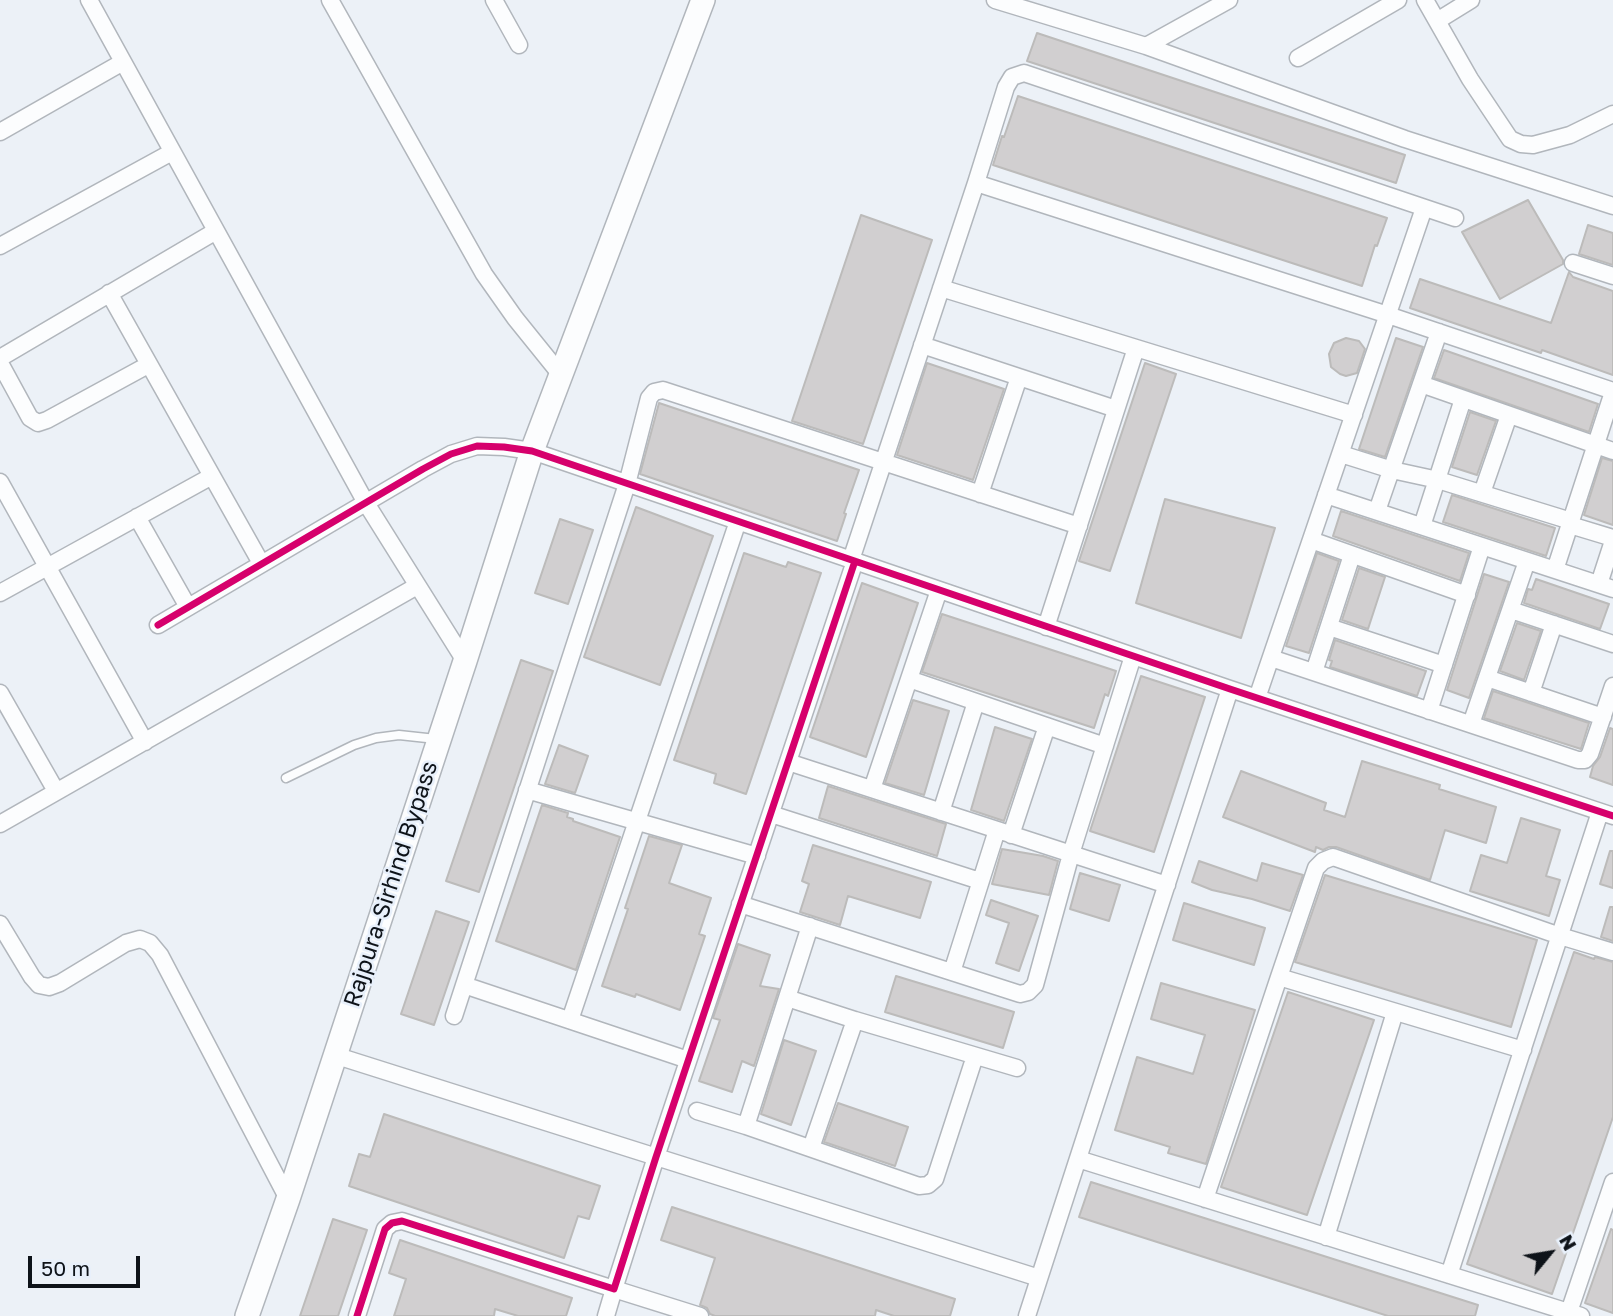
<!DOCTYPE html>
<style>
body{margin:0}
#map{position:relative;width:1613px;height:1316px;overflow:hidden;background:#ecf1f7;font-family:"Golos Text",sans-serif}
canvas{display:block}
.north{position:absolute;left:1515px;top:1218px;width:70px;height:70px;-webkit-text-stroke:5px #e8f0fb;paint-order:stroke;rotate:60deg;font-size:19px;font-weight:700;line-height:28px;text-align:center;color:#0e1319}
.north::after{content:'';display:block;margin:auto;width:24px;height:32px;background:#0e1319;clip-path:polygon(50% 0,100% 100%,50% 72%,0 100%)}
.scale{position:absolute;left:28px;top:1256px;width:112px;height:32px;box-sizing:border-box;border:4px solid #0e1319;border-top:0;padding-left:9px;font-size:21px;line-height:24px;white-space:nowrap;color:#0e1319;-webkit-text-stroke:5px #e8f0fb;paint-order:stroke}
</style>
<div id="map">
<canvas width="1613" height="1316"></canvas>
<div class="north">N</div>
<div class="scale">50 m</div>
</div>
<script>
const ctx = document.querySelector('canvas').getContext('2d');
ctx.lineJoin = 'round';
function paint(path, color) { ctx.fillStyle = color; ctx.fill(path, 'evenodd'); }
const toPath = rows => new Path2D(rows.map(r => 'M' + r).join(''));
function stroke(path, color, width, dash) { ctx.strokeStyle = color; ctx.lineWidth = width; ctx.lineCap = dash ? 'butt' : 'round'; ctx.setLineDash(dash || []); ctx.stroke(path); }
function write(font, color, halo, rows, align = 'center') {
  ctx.font = font + ' "Golos Text",sans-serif'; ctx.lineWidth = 5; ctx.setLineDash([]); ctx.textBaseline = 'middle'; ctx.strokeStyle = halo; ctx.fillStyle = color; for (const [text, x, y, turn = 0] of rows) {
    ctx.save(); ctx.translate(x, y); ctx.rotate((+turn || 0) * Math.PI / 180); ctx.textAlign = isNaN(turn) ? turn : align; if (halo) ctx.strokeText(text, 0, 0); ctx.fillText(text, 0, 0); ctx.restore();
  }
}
const building = toPath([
 [1037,33,1405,155,1396,183,1027,61,1037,33],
 [1018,96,1387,218,1377,246,1375,245,1362,286,993,165,1002,136,1004,137,1018,96],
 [1528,200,1563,260,1563,264,1500,299,1462,232,1528,200],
 [861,215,932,240,863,444,792,421,861,215],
 [1588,225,1613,233,1613,265,1579,254,1588,225],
 [1569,272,1573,277,1613,291,1613,375,1542,350,1541,353,1410,308,1420,279,1551,323,1569,272],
 [1346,338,1359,341,1365,349,1357,373,1346,376,1340,374,1331,367,1329,354,1334,343,1346,338],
 [1396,338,1423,347,1385,457,1359,449,1396,338],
 [1444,350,1598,404,1589,432,1434,378,1444,350],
 [927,363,1004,389,973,480,897,455,927,363],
 [1145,363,1176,374,1110,571,1079,561,1145,363],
 [659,403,859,470,844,513,846,514,837,541,640,474,659,403],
 [1470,412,1496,421,1477,475,1452,467,1470,412],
 [1602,458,1613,461,1613,525,1584,515,1602,458],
 [1452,495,1555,528,1546,556,1443,522,1452,495],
 [1165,499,1275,528,1241,638,1136,603,1165,499],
 [636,507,713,536,660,685,584,657,636,507],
 [1341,511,1469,553,1460,581,1333,536,1341,511],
 [560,519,593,530,568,604,535,593,560,519],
 [744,553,786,567,788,562,821,573,746,794,714,783,716,774,674,760,744,553],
 [1317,553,1339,561,1309,653,1286,646,1317,553],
 [1359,568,1385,577,1368,629,1342,620,1359,568],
 [1484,574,1509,582,1469,698,1447,690,1484,574],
 [1536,579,1609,604,1600,629,1524,603,1528,589,1532,590,1536,579],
 [862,583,918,603,866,757,810,737,862,583],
 [942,614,1116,671,1108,696,1105,694,1094,728,922,672,942,614],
 [1517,623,1541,631,1524,680,1500,671,1517,623],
 [1335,640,1426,671,1417,696,1330,667,1332,661,1329,660,1335,640],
 [521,660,553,671,479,892,446,881,521,660],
 [1141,676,1205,697,1154,852,1090,831,1141,676],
 [1493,691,1589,723,1581,749,1484,718,1493,691],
 [913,700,949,711,924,795,885,783,913,700],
 [995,727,1032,739,1004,821,971,810,995,727],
 [1610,728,1613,729,1613,785,1590,777,1593,766,1600,757,1610,728],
 [559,745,588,756,575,793,545,784,559,745],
 [1362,761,1440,785,1439,789,1496,807,1486,843,1445,830,1430,880,1336,847,1329,847,1323,850,1316,847,1315,852,1223,817,1241,771,1326,803,1324,810,1345,817,1362,761],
 [828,786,946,824,937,856,819,818,828,786],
 [542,805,568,813,567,817,573,819,573,821,620,837,576,970,496,941,542,805],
 [1521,818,1560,830,1546,876,1560,880,1549,916,1470,891,1481,855,1507,863,1521,818],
 [649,836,682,845,669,883,711,898,699,934,705,936,680,1010,636,994,635,997,602,986,628,909,625,908,649,836],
 [813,845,931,882,920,918,848,896,840,925,800,912,809,884,802,881,813,845],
 [1002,849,1043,856,1058,861,1049,895,992,884,1002,849],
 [1610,851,1613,851,1613,888,1600,884,1610,851],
 [1199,861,1257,881,1262,863,1303,875,1290,911,1252,899,1212,890,1192,882,1199,861],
 [1080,873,1120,885,1109,921,1070,909,1080,873],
 [1325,875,1537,940,1511,1027,1295,962,1325,875],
 [991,900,1038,916,1019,971,996,963,1009,923,986,915,991,900],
 [1184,903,1265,928,1254,965,1173,940,1184,903],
 [1610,907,1613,907,1613,941,1601,937,1610,907],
 [436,911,469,922,434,1025,401,1014,436,911],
 [738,944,770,955,760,986,779,989,754,1066,742,1061,732,1092,699,1081,720,1020,713,1018,738,944],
 [1574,952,1594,959,1595,957,1613,962,1613,1117,1552,1294,1467,1264,1574,952],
 [896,976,1014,1012,1003,1048,885,1012,896,976],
 [1161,983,1255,1010,1206,1164,1168,1153,1170,1147,1115,1130,1137,1057,1193,1074,1194,1071,1205,1035,1151,1019,1161,983],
 [1288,992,1374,1020,1307,1215,1221,1187,1288,992],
 [784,1040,816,1051,791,1125,761,1114,784,1040],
 [838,1103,908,1127,895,1166,824,1142,838,1103],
 [384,1114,600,1186,589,1219,578,1216,564,1258,349,1186,359,1154,370,1157,384,1114],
 [1091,1182,1478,1305,1475,1316,1388,1316,1079,1217,1091,1182],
 [672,1207,955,1299,950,1316,894,1316,876,1310,875,1316,715,1316,710,1314,707,1308,700,1305,715,1258,661,1240,672,1207],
 [333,1219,367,1230,338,1316,300,1316,333,1219],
 [1611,1229,1613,1230,1613,1313,1585,1303,1611,1229],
 [400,1240,572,1298,566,1316,518,1316,495,1309,494,1316,394,1316,406,1279,389,1273,400,1240]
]);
paint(building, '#d1cfd0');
stroke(building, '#bcbbba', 2);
const lane = toPath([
 [286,778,354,745,376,738,399,735,436,739]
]);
const street = toPath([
 [89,0,366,503,465,661],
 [330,0,484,274,515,318,561,375],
 [494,0,519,45],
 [995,0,1146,46,1405,139,1613,206],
 [1425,0,1470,79,1510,139,1521,144,1533,145,1570,135,1613,114],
 [1437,21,1471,0],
 [1146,46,1229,0],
 [1298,58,1398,0],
 [0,132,123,62],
 [976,183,1388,315,1613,391],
 [0,246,172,152],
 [1573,263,1613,276],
 [941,288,1354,415],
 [109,293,261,563],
 [922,345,1116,409],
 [0,358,216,231],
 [0,363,30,418,38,423,47,420,148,365],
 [1421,384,1613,451],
 [1341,454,1392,470,1438,480,1571,521],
 [0,482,145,742],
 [1482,493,1509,415],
 [980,494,1019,377],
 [1326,495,1613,589],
 [1377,511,1439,332],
 [137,517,188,607],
 [1570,525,1613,538],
 [1422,526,1463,399],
 [1311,540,1467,595],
 [851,560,976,183,1006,87,1012,77,1024,73,1455,218],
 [1555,570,1613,392],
 [1599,584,1613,541],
 [0,593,212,476],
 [1511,610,1613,644],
 [158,625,423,469,451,454,477,446,504,447,532,451,1230,689,1613,816],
 [1046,627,1136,348],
 [1329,627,1444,665],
 [1271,658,1578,760,1585,760,1590,754,1613,686],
 [1314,672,1352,555],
 [1487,678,1603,717],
 [909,679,1105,746],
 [0,693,56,791],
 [1531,693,1554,624],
 [1257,698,1424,208],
 [1429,711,1482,546],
 [1471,724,1527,561],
 [788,762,1167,885],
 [872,789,939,590],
 [527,790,757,856],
 [941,812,976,702],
 [771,814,980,881],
 [0,824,417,586],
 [1011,835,1047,726],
 [740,904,1020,994,1028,992,1035,985,1071,854,1133,656],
 [0,924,32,977,39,985,49,987,60,983,126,943,140,939,150,943,160,955,288,1199],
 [952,972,997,830],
 [1279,977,1523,1050],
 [464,985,688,1060],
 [787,998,855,1020,811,1148],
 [454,1016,627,484,649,398,654,392,663,390,1079,526],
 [570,1020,738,521],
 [855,1020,1017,1068],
 [334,1055,1039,1278],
 [697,1111,746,1126,919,1186,928,1185,935,1179,975,1056],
 [746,1126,810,926],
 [1078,1159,1581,1316],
 [1205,1199,1279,977,1316,868,1323,861,1333,857,1560,936,1613,952],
 [1326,1237,1395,1012],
 [1449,1275,1600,812],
 [1569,1312,1613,1182],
 [357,1316,385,1229,392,1223,402,1221,614,1289,656,1157,855,561],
 [606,1316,614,1289,700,1316],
 [1027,1316,1230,689]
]);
const secondary = toPath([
 [247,1316,288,1199,465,661,532,451,703,0]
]);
stroke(lane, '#b1b6bc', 11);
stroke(street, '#b1b6bc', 19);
stroke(secondary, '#b1b6bc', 26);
stroke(lane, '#fcfdfe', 8);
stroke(street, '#fcfdfe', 16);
stroke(secondary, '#fcfdfe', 23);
stroke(toPath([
 [158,625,423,469,451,454,477,446,504,447,532,451,1230,689,1613,816],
 [357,1316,385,1229,392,1223,402,1221,614,1289,656,1157,855,561]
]), '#d6006c', 7);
write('23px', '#0e1319', '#e8f0fb', [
 ["Rajpura-Sirhind Bypass",391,884,-72]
]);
</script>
